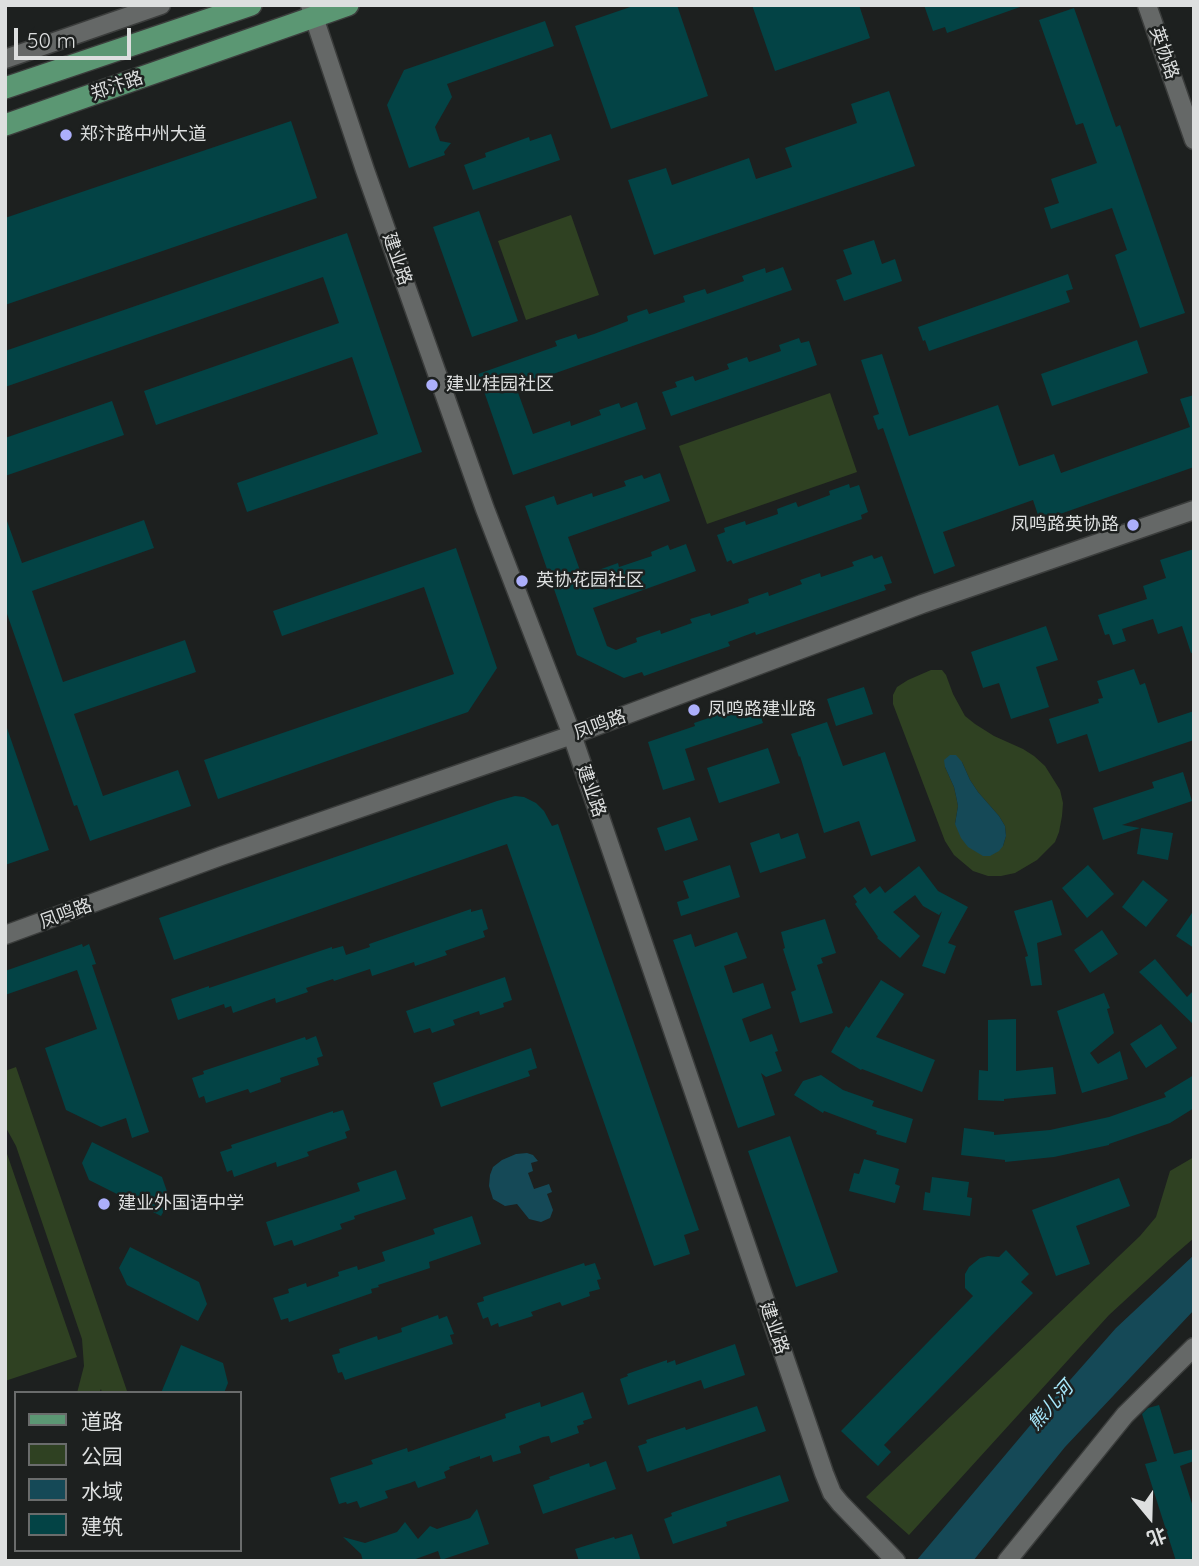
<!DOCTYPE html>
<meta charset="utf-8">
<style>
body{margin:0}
#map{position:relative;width:1199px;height:1566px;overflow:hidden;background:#1d201f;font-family:Quicksand,"Noto Sans SC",sans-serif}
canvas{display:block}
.frame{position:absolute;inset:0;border:7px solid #dddfdf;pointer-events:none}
.legend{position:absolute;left:14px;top:1391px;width:228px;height:161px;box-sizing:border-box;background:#1d201f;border:2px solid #6a6c6c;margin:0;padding:9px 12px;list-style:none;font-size:21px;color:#dddfdf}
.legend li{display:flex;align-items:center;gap:14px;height:35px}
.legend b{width:35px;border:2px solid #6a6c6c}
.north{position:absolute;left:1115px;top:1482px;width:70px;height:70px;-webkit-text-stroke:5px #1d201f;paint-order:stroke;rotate:161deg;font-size:19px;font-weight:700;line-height:28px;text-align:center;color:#dddfdf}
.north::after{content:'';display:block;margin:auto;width:24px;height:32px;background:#dddfdf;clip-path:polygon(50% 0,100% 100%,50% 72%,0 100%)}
.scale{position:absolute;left:14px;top:28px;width:117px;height:32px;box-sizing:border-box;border:4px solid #dddfdf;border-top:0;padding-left:9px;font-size:21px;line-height:24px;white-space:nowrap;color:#dddfdf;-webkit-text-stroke:5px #1d201f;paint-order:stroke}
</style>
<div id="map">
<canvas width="1199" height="1566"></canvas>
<div class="frame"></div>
<ul class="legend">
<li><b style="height:9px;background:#5b9773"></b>道路</li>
<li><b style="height:19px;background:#2f4122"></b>公园</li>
<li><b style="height:19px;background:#154957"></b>水域</li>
<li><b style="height:19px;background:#034345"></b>建筑</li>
</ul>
<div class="north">北</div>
<div class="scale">50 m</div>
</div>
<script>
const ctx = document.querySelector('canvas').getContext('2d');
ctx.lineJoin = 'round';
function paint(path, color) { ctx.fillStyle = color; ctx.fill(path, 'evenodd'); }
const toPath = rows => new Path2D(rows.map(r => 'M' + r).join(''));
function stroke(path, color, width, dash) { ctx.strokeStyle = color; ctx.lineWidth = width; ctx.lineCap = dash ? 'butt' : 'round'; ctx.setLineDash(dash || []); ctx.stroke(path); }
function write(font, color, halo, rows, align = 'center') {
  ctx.font = font + ' Quicksand,"Noto Sans SC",sans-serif'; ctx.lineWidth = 5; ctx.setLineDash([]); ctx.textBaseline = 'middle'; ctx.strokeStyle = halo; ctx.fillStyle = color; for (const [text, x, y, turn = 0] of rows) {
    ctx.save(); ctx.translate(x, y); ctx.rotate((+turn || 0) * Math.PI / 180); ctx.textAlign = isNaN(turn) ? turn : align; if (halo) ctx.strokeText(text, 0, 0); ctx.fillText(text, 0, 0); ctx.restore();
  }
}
paint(toPath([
 [571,215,599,295,526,320,498,241],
 [830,393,857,472,707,524,679,446],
 [931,670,942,670,946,675,953,694,965,716,975,724,994,736,1023,749,1034,756,1045,766,1060,790,1063,803,1062,816,1059,832,1055,842,1037,860,1015,873,1001,876,988,876,973,871,954,855,945,841,893,704,893,695,897,687,908,680],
 [962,762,970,780,978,792,999,816,1005,826,1006,836,1003,846,955,824,958,806,956,796,954,787,945,767],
 [16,1067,127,1391,122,1393,102,1393,101,1389,99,1393,77,1393,84,1366,82,1339,16,1146,5,1126,5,1071],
 [5,1148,77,1357,5,1381],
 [1194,1157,1194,1238,1172,1257,1109,1315,909,1535,866,1497,1140,1236,1156,1217,1170,1171]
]), '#2f4122');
paint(toPath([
 [950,755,956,755,962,762,970,780,978,792,999,816,1005,826,1006,836,1003,846,999,851,990,856,983,856,968,847,961,838,955,824,958,806,956,796,954,787,945,767,944,760],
 [527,1153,533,1155,538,1161,531,1163,533,1171,528,1173,534,1189,549,1184,552,1192,547,1194,553,1210,550,1218,541,1222,529,1219,517,1204,505,1206,493,1199,489,1186,490,1175,493,1167,502,1160,516,1154],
 [1194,1255,1194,1310,1065,1447,973,1561,916,1561,1033,1422,1116,1328]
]), '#154957');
paint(toPath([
 [636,5,677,5,708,96,611,129,575,26],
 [752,5,859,5,870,38,775,71],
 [924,5,1020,5,1020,7,947,33,945,27,933,31],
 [1074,8,1116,127,1120,125,1185,313,1140,328,1115,255,1127,250,1112,208,1051,229,1044,208,1059,203,1051,179,1097,163,1083,123,1076,125,1039,20],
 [545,21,554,46,447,84,452,97,435,127,440,141,451,143,444,152,445,155,409,168,387,105,404,70],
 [889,91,915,166,654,255,628,180,666,168,672,185,749,158,756,179,792,167,785,148,857,123,851,104],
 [291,121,317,198,5,305,5,218],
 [551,134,560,160,473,190,464,165,486,157,485,153,529,137,530,141],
 [479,211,518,321,472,337,433,227],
 [347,233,422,452,247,512,237,483,378,434,352,357,156,425,144,391,339,323,323,277,5,387,5,351],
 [874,240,882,264,895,259,902,281,844,301,836,280,852,274,843,250],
 [783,267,792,290,516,387,533,434,570,421,571,426,601,415,599,410,619,403,621,408,637,402,646,429,513,475,478,374,557,346,555,341,576,334,578,339,594,334,628,321,627,316,647,309,649,314,685,302,683,296,705,289,707,294,744,281,742,276,765,268,766,273],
 [1068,274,1073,289,1066,291,1070,302,929,351,925,340,923,341,918,327],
 [799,338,801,343,809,341,817,365,671,416,662,392,677,387,675,382,693,376,695,381,729,369,727,364,747,357,749,362,781,351,779,345],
 [1137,340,1148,373,1052,406,1041,374],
 [882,354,909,436,998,405,1019,466,1054,454,1061,473,1190,427,1180,399,1194,395,1194,467,1040,521,1033,500,943,532,955,566,934,574,883,428,878,430,873,416,879,414,861,360],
 [112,401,124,435,5,476,5,438],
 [660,473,670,501,568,537,582,576,618,563,619,567,652,556,651,552,668,545,670,550,686,544,696,571,593,608,607,646,616,650,637,642,636,638,660,630,661,634,692,623,690,619,710,613,711,616,749,603,748,599,768,592,769,596,802,584,800,580,820,573,821,577,854,566,852,562,872,555,874,559,882,556,892,583,884,585,886,590,756,635,755,632,728,642,730,646,644,676,642,672,624,678,577,655,525,506,554,496,557,505,592,493,593,497,626,486,624,481,642,475,644,479],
 [849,484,850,488,859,485,868,512,861,515,862,519,733,564,731,560,727,562,717,535,725,532,724,528,745,521,746,525,778,514,777,509,796,502,798,507,830,495,829,491],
 [144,520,154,548,32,591,63,682,185,640,196,672,74,714,103,796,178,770,191,806,90,841,77,805,74,806,5,608,5,521,7,521,22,563],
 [456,548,497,668,468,712,218,799,204,760,454,674,424,587,282,636,273,611],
 [1194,549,1194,652,1191,653,1182,626,1158,634,1153,619,1122,629,1126,641,1113,645,1109,634,1105,635,1098,615,1147,599,1143,586,1166,578,1160,560],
 [1046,626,1058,660,1036,667,1049,707,1011,719,999,683,983,688,971,652],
 [1134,669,1140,685,1145,683,1158,723,1194,711,1194,740,1099,772,1087,734,1057,744,1049,719,1099,703,1098,699,1103,698,1097,681],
 [864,687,873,714,836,726,827,699],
 [756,702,763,723,685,749,695,780,663,790,648,742,695,726,694,723],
 [827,722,843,766,885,752,916,841,871,856,859,821,824,833,800,756,799,757,791,734],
 [5,728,7,728,49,850,5,865],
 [768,748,780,783,719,803,707,768],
 [1183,772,1192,801,1122,825,1140,828,1103,840,1093,808,1154,788,1152,782],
 [515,796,524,797,536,803,544,811,552,826,558,824,699,1230,684,1235,690,1254,654,1266,507,844,174,960,159,918,497,801],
 [690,817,698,840,665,851,657,828],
 [1141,828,1173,833,1168,860,1137,854],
 [779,833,781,839,798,833,806,858,760,873,750,843],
 [730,865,740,897,681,916,677,902,689,898,683,881],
 [1088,865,1114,894,1087,918,1062,888],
 [919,866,938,891,968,907,948,943,956,946,945,974,922,966,942,911,939,915,923,906,915,895,893,912,920,936,900,958,877,938,878,937,855,904,857,902,853,896,865,887,870,894,880,886,885,893],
 [1143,880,1168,900,1146,927,1122,907],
 [1052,900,1062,935,1037,943,1042,985,1031,986,1025,957,1028,956,1014,911],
 [471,909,471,912,482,909,488,929,483,931,485,937,445,951,447,955,415,966,414,962,372,976,370,969,334,981,333,979,306,988,308,992,276,1003,275,998,233,1013,231,1006,225,1008,224,1004,178,1020,171,999,209,986,209,988,332,947,332,949,343,946,346,955,370,947,369,944],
 [1194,910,1194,948,1176,936],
 [825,919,836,953,821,958,823,963,817,965,833,1013,800,1023,791,992,796,990,783,949,785,948,781,932],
 [1102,930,1118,954,1090,973,1074,950],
 [737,932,747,958,724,966,733,993,763,983,771,1008,742,1019,750,1042,772,1034,778,1051,775,1052,782,1071,766,1077,761,1073,775,1115,738,1128,673,940,691,934,695,947],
 [82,944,83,947,89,944,96,964,92,965,149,1132,132,1138,126,1118,101,1127,66,1110,45,1048,97,1029,77,970,5,995,5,971],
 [1155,959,1187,997,1194,990,1194,1025,1139,972],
 [505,977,512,1000,503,1003,504,1007,480,1015,479,1011,453,1020,455,1025,432,1033,430,1028,414,1033,406,1011],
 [881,980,904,994,876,1037,935,1060,922,1092,862,1069,861,1070,831,1052,846,1026,849,1028],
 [1104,993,1110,1008,1107,1009,1114,1033,1090,1053,1098,1064,1120,1051,1128,1079,1082,1093,1057,1011],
 [1016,1019,1016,1071,1053,1067,1056,1094,1004,1099,1004,1101,978,1100,979,1070,988,1071,988,1020],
 [1161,1024,1177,1048,1146,1068,1130,1044],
 [316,1036,323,1056,317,1058,319,1065,280,1078,281,1082,250,1093,248,1089,206,1103,204,1096,199,1098,192,1078,204,1074,203,1071,305,1037,306,1040],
 [531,1048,537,1068,528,1071,530,1076,441,1107,433,1083],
 [821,1075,843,1090,874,1101,872,1106,913,1119,906,1143,876,1134,877,1131,824,1111,823,1113,794,1095,803,1081],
 [1194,1075,1194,1108,1170,1123,1109,1144,1109,1145,1054,1157,1005,1162,1005,1160,961,1155,964,1128,994,1132,994,1135,1050,1130,1109,1117,1166,1097,1164,1093],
 [343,1110,350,1130,345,1132,347,1138,307,1152,309,1156,277,1167,276,1162,234,1177,232,1170,227,1172,220,1152,232,1148,231,1145,333,1111,333,1113],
 [790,1136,838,1272,796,1287,748,1151],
 [92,1142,162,1177,170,1200,161,1216,89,1180,82,1163],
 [864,1159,899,1169,895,1184,900,1186,895,1203,849,1191,854,1173,859,1174],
 [396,1170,406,1199,354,1216,355,1219,340,1224,342,1229,294,1246,292,1240,274,1246,266,1222,360,1191,357,1183],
 [932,1177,969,1182,967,1197,972,1198,970,1216,923,1210,925,1192,930,1193],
 [1119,1178,1130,1206,1076,1226,1090,1264,1056,1276,1032,1210],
 [472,1216,481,1244,429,1262,430,1268,378,1285,379,1287,371,1289,372,1293,289,1322,288,1318,281,1320,273,1298,289,1293,288,1289,306,1283,307,1287,339,1276,338,1272,357,1266,358,1270,385,1261,382,1252,435,1234,433,1229],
 [130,1247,199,1282,207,1304,198,1321,127,1285,119,1268],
 [1006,1250,1029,1274,1021,1282,1033,1293,884,1445,891,1452,878,1466,841,1431,973,1296,965,1288,965,1274,969,1267,980,1258,988,1256,999,1257],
 [584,1263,585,1266,595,1263,601,1279,597,1280,600,1289,589,1292,590,1296,562,1306,560,1302,531,1312,533,1316,499,1327,498,1323,491,1326,488,1317,483,1319,477,1303,484,1301,483,1297],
 [438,1315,439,1319,447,1316,454,1334,450,1335,453,1344,345,1380,342,1372,338,1373,332,1355,340,1353,339,1349,377,1336,378,1340,402,1332,401,1328],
 [735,1344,745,1375,704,1389,701,1380,628,1405,620,1379,628,1376,627,1374,667,1360,667,1363,675,1360,676,1365],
 [181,1345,223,1363,228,1383,224,1393,161,1393],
 [583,1392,592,1418,583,1421,584,1424,577,1426,579,1433,551,1443,549,1436,543,1437,519,1446,521,1453,493,1462,491,1455,480,1459,480,1456,449,1467,450,1469,444,1472,446,1478,418,1488,415,1481,410,1483,385,1491,388,1498,360,1508,357,1501,347,1504,346,1502,339,1504,330,1478,373,1464,371,1460,407,1448,408,1452,506,1418,505,1414,540,1402,541,1407],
 [1159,1405,1174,1454,1194,1449,1194,1461,1180,1466,1194,1510,1194,1561,1176,1561,1145,1464,1157,1461,1142,1414,1148,1408],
 [757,1406,766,1431,647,1472,638,1446,647,1443,646,1440,685,1427,686,1430],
 [606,1461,616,1489,543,1514,533,1485,550,1479,549,1477,589,1463,590,1467],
 [780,1475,789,1501,726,1522,727,1526,673,1544,664,1519,672,1516,671,1513],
 [477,1509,489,1544,441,1560,438,1551,410,1561,363,1561,361,1554,343,1537,365,1543,397,1532,405,1522,418,1539,430,1526,437,1529,470,1518],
 [632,1534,641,1561,579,1561,575,1549,614,1537,615,1539]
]), '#034345');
const minor = toPath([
 [310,5,365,170,485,509,572,735,824,1473,832,1493,840,1503,896,1561],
 [1147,5,1194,140],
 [5,59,161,5],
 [5,935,221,856,572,735,922,604,1194,510],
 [1007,1561,1125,1415,1194,1347]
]);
const major = toPath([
 [5,88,251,5],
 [5,125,348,5]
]);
stroke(minor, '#3b3d3c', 21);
stroke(major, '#3b3d3c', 24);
stroke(minor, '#656867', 18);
stroke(major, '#5b9773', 21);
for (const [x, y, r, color] of [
 [66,135,7,"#acaffb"],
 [432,385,7,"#acaffb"],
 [1133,525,7,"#acaffb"],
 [522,581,7,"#acaffb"],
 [694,710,7,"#acaffb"],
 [104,1204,7,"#acaffb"]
]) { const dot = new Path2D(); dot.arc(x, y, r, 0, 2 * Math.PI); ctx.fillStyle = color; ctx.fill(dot); stroke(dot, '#1d201f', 2.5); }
write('18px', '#dddfdf', '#1d201f', [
 ["英协路",1164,53,71],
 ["郑汴路",117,86,-19],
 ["建业路",397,259,71],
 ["凤鸣路",600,725,-20],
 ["建业路",591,791,71],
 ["凤鸣路",66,914,-20],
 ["建业路",774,1328,71]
]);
write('18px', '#dddfdf', '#1d201f', [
 ["郑汴路中州大道",80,135],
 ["建业桂园社区",446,385],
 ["凤鸣路英协路",1119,525,"right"],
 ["英协花园社区",536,581],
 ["凤鸣路建业路",708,710],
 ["建业外国语中学",118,1204]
], 'left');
write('italic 19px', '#a7e8fc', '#1d201f', [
 ["熊儿河",1051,1406,-49]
]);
</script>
